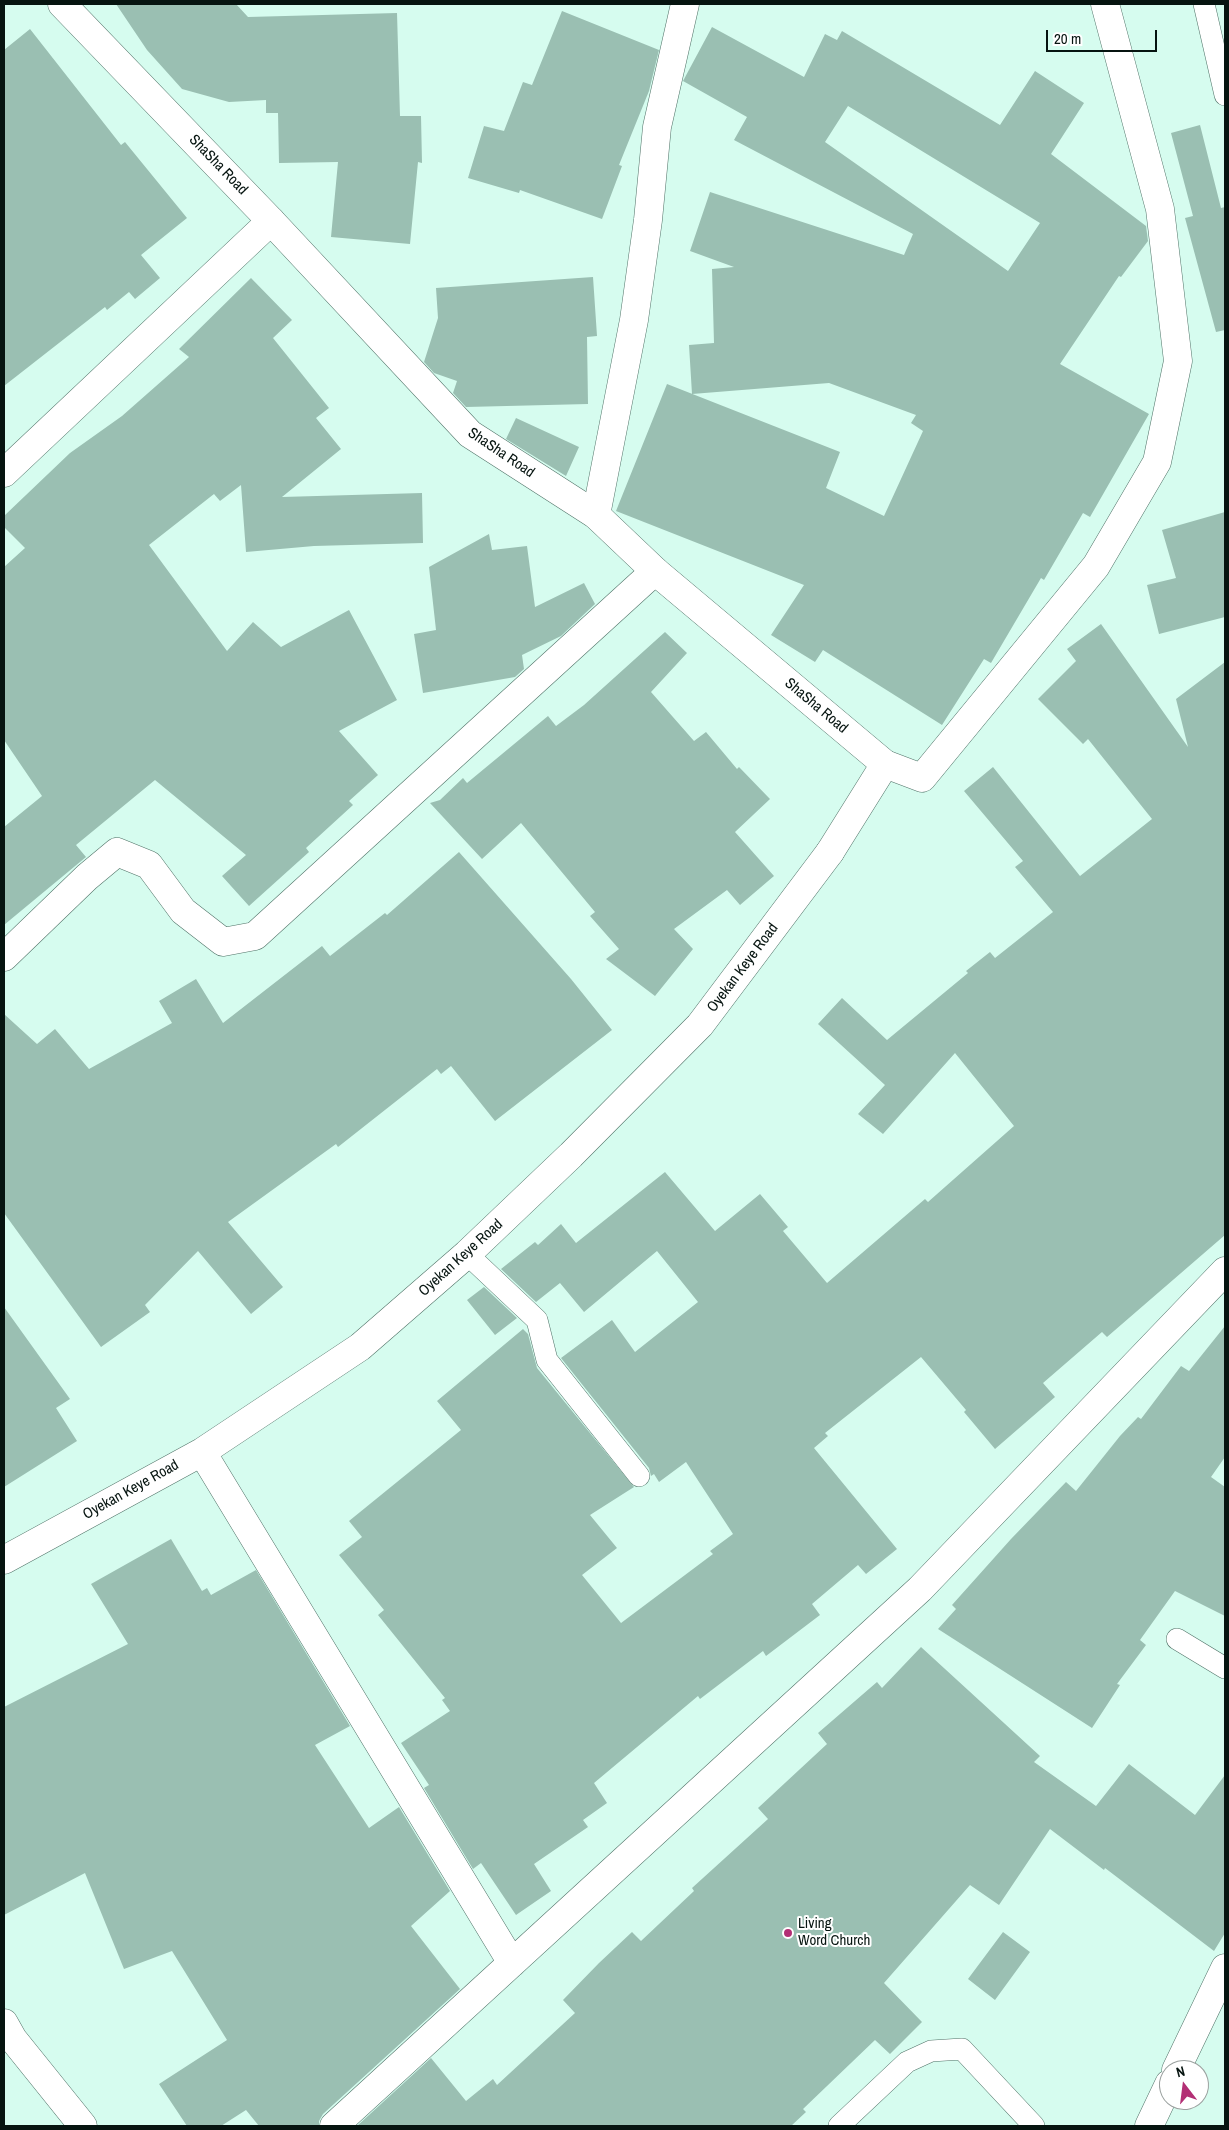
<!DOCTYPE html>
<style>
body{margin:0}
#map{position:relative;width:1229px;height:2130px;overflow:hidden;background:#d6fcef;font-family:"Archivo Narrow",sans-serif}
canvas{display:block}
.frame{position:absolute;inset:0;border:5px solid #061410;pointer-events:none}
.north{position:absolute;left:1159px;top:2060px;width:50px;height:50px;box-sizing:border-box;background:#fff;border:1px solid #9ba19f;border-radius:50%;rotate:345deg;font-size:14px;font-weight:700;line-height:20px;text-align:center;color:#061410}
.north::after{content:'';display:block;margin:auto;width:18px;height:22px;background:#b32f75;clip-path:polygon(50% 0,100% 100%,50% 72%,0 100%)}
.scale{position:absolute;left:1046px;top:30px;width:111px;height:22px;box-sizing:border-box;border:2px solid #061410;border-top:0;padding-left:6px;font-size:15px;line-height:18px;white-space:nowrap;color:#061410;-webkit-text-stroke:4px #fff;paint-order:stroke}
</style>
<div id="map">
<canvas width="1229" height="2130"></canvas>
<div class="frame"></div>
<div class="north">N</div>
<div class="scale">20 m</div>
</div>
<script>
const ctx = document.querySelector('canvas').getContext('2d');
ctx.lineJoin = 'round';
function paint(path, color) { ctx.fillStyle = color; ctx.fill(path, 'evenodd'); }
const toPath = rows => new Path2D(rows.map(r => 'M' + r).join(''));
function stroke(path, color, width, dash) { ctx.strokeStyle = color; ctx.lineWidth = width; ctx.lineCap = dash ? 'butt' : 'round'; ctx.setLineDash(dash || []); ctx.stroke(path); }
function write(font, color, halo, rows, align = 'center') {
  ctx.font = font + ' "Archivo Narrow",sans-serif'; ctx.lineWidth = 4; ctx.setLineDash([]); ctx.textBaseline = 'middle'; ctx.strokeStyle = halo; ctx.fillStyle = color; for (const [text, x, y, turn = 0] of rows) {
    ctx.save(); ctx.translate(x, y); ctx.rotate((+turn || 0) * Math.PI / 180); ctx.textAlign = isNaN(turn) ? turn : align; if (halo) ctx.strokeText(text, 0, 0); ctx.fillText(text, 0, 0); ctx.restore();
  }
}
paint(toPath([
 [116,4,236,4,248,17,397,13,400,116,421,116,422,163,418,162,410,244,331,237,338,162,279,163,278,113,266,113,266,100,229,102,182,89,147,50],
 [562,11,659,50,649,91,619,165,622,166,602,219,520,190,519,193,468,178,484,126,504,131,523,82,532,85],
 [712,27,804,77,825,34,837,40,842,31,1000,125,1035,71,1084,103,1051,154,1146,226,1148,241,1121,277,1119,276,1060,364,1149,414,1090,517,1083,513,1044,580,1041,578,991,663,984,659,942,725,823,650,815,662,771,635,804,585,616,511,667,384,840,452,826,488,884,516,923,431,911,423,916,415,829,383,692,394,689,345,714,343,712,269,734,267,690,251,710,192,904,255,913,234,734,140,747,117,683,81],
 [848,106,1040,223,1008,271,825,142],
 [30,29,121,145,125,142,187,218,141,255,160,278,135,299,129,292,107,310,105,307,4,386,4,50],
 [1200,125,1221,208,1225,207,1225,330,1216,332,1185,218,1193,216,1171,133],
 [593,277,597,336,587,337,588,404,466,407,453,393,457,381,434,373,424,362,438,318,436,288],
 [251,278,292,320,273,338,329,408,316,418,341,449,282,497,422,493,423,543,314,546,246,552,241,485,220,501,214,494,149,545,227,651,253,622,281,647,349,610,397,700,339,731,378,775,349,801,353,805,306,848,309,852,249,906,222,876,246,855,155,780,76,845,86,857,4,925,4,827,42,796,4,740,4,567,25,548,4,527,4,516,70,453,122,416,189,357,179,349],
 [516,418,579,447,566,476,506,439],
 [1225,512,1225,617,1159,634,1147,585,1176,578,1162,530],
 [489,534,492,550,527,546,535,607,584,583,595,604,561,636,522,655,524,669,515,677,423,693,414,634,436,630,429,567],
 [1101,624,1188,747,1176,699,1225,662,1225,1235,1107,1337,1102,1332,1043,1383,1055,1397,995,1449,964,1412,966,1410,921,1357,825,1433,828,1436,814,1448,897,1549,866,1574,858,1565,812,1604,820,1615,766,1656,763,1651,700,1699,698,1696,594,1783,607,1803,583,1820,588,1827,534,1864,551,1891,516,1915,481,1863,473,1869,424,1788,429,1785,401,1743,450,1711,442,1700,445,1698,378,1615,384,1610,339,1555,362,1537,349,1521,461,1430,437,1401,523,1329,528,1334,537,1368,634,1487,590,1515,617,1548,582,1575,621,1623,713,1554,710,1551,733,1534,686,1462,659,1482,654,1474,651,1476,649,1468,561,1358,612,1320,635,1352,698,1302,657,1251,584,1312,560,1283,536,1302,501,1269,535,1242,538,1245,561,1224,576,1243,665,1172,715,1231,760,1194,788,1227,783,1231,827,1283,925,1199,928,1202,1014,1126,955,1053,883,1134,858,1114,885,1085,818,1024,842,998,887,1040,968,973,966,971,990,952,995,958,1053,912,1015,867,1023,861,964,791,993,767,1080,876,1152,819,1088,739,1083,744,1038,699,1076,661,1067,649],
 [665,632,687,653,651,692,694,741,706,732,737,769,739,767,770,799,735,832,774,876,740,905,727,890,674,929,693,949,655,996,606,959,619,949,590,916,595,912,521,823,482,859,430,803,440,800,463,778,467,783,548,716,556,726,584,705],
 [459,852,571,979,612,1030,495,1121,451,1066,441,1074,437,1069,338,1147,336,1144,228,1222,283,1287,251,1314,198,1251,145,1305,150,1312,101,1347,4,1213,4,1014,37,1044,55,1029,89,1069,172,1023,159,1001,196,979,223,1023,322,946,330,956,385,913,387,915],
 [484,1287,517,1318,495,1335,467,1300],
 [4,1307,70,1399,56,1408,77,1441,4,1487],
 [1225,1326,1225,1457,1211,1477,1225,1487,1225,1616,1175,1591,1140,1640,1146,1645,1117,1684,1120,1685,1092,1728,938,1629,956,1609,952,1605,1011,1539,1066,1482,1076,1491,1120,1436,1138,1417,1141,1419,1181,1366,1189,1371],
 [171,1539,202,1591,207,1588,211,1595,256,1570,350,1726,315,1745,369,1828,399,1807,450,1891,411,1926,460,1989,323,2114,319,2121,319,2126,259,2126,246,2110,221,2126,187,2126,159,2084,227,2040,172,1951,124,1969,85,1873,4,1915,4,1707,128,1644,91,1584],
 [921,1647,1040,1756,1034,1762,1096,1806,1129,1764,1195,1815,1225,1775,1225,1933,1214,1951,1105,1868,1104,1870,1050,1829,999,1905,970,1885,884,1983,922,2022,890,2054,875,2040,803,2109,806,2112,791,2126,357,2126,431,2058,466,2101,493,2079,497,2085,575,2013,563,2000,599,1963,632,1932,641,1941,694,1891,692,1888,768,1819,758,1808,827,1744,818,1733,877,1682,882,1688],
 [1003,1932,1030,1952,995,2000,968,1979]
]), '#9abfb2');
const service = toPath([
 [1204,4,1225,95],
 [467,1254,537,1320,547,1360,639,1476],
 [1177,1639,1225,1668],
 [839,2126,907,2062,931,2051,962,2049,1034,2126]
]);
const minor = toPath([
 [4,473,271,221],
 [596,515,634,320,648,220,657,127,685,4],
 [885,764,922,778,1096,566,1157,462,1178,361,1160,209,1105,4],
 [4,957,87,877,117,852,149,865,183,911,223,942,255,936,655,571],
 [202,1452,512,1963],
 [4,1560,202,1452,360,1347,467,1254,571,1155,700,1025,830,852],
 [4,2023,13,2039,83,2126],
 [1176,2070,1225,1968],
 [334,2126,920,1589,1225,1271],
 [1149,2126,1169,2084]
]);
const tertiary = toPath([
 [62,4,271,221,470,434,596,515,655,571,885,764,830,852]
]);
stroke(service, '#517368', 22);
stroke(minor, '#517368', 29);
stroke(tertiary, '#517368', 29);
stroke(toPath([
 [4,2125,4,2126]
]), '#69837a', 3, [2.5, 2.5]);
stroke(service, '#fff', 21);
stroke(minor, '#fff', 28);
stroke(tertiary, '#fff', 28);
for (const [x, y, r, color] of [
 [788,1933,5,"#b32f75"]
]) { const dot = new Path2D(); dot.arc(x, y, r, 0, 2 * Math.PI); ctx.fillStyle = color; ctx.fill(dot); stroke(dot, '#fff', 2); }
write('15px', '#061410', '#fff', [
 ["ShaSha Road",218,165,46],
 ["ShaSha Road",501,453,34],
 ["ShaSha Road",816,706,40],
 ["Oyekan Keye Road",743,968,-53],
 ["Oyekan Keye Road",461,1258,-42],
 ["Oyekan Keye Road",131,1490,-29]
]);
write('15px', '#061410', '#fff', [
 ["Living",798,1924],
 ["Word Church",798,1941]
], 'left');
</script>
